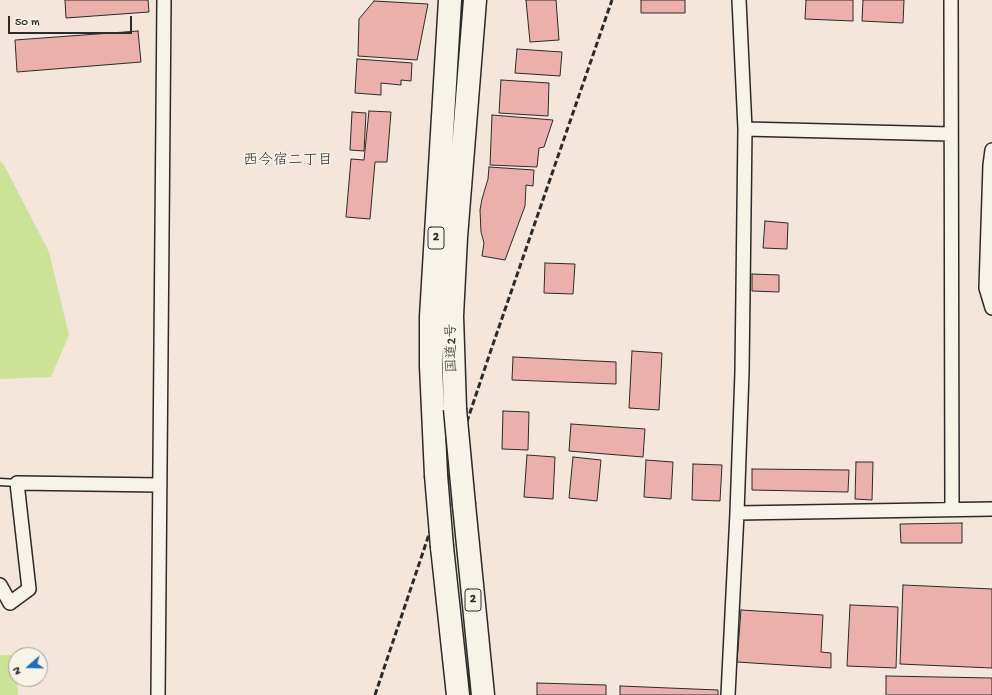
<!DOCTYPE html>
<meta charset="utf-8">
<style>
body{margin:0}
#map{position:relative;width:992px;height:695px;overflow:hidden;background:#f5e6dc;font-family:"Gochi Hand",sans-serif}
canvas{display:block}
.north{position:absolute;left:8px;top:647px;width:40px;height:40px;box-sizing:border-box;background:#f7f3e8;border:1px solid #a5a39c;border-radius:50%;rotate:250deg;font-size:11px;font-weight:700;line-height:16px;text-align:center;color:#2b2b2b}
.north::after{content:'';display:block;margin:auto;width:14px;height:18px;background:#1f6fb2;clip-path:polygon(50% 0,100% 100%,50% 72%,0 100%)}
.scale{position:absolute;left:8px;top:16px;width:124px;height:18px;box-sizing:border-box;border:2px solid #2b2b2b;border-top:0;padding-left:5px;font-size:12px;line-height:14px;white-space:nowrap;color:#2b2b2b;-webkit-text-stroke:3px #f7f3e8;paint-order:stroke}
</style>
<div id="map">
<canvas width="992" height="695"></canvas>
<div class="north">N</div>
<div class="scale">50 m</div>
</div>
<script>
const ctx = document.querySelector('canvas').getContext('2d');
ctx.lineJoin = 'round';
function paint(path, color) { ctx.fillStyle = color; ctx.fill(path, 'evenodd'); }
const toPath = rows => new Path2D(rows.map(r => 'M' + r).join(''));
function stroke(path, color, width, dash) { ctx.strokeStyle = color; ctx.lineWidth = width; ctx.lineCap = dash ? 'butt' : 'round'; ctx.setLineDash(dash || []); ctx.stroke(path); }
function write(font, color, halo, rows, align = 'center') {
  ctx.font = font + ' "Gochi Hand","Klee One",sans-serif'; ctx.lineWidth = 3; ctx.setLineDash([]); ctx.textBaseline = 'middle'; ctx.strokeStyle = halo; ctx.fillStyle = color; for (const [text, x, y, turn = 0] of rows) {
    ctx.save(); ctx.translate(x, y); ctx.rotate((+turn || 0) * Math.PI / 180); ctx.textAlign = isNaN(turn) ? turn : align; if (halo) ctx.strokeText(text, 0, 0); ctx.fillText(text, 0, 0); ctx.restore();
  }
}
paint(toPath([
 [0,161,4,165,49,252,69,335,51,377,0,379],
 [0,655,15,655,18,695,0,695]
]), '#cce297');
const building = toPath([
 [65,0,148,0,149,12,66,18,65,0],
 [526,0,556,0,559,40,530,42,526,0],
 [641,0,685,0,685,13,641,13,641,0],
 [806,0,853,0,853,21,805,19,806,0],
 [863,0,904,0,903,23,862,21,863,0],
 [374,1,428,4,417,60,358,56,359,19,374,1],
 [138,31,141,62,17,72,15,40,138,31],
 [517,49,562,52,560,76,515,73,517,49],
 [357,59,412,63,411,81,401,80,401,85,381,83,381,95,355,93,357,59],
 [501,80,549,83,548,116,499,113,501,80],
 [369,111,391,112,387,162,375,162,370,219,346,217,351,159,364,160,369,111],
 [352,112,366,113,364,151,350,150,352,112],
 [492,115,553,120,544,147,539,148,537,167,490,165,492,115],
 [489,167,534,170,533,186,526,185,525,206,505,260,482,256,484,243,481,232,480,210,482,199,488,179,489,167],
 [765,221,788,223,787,249,763,248,765,221],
 [545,263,575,264,573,294,544,293,545,263],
 [752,274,779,275,779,292,752,291,752,274],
 [632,351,662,353,659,410,629,408,632,351],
 [513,357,616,362,616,384,512,380,513,357],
 [503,411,529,412,528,450,502,449,503,411],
 [571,424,645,429,643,457,569,451,571,424],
 [527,455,555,457,553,499,524,497,527,455],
 [573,457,601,460,597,501,569,498,573,457],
 [646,460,673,462,671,499,644,497,646,460],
 [856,462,873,462,872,500,855,499,856,462],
 [693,464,722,465,720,501,692,500,693,464],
 [752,469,849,470,848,492,752,490,752,469],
 [962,523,962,543,901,543,900,524,962,523],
 [903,585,992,589,992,668,900,664,903,585],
 [850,605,898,607,896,668,847,666,850,605],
 [741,610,823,615,821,652,831,653,831,668,737,662,741,610],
 [886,676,992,678,992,695,886,695,886,676],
 [537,683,606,685,606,695,537,695,537,683],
 [620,686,718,690,718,695,620,695,620,686]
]);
paint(building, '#ebb0ac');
stroke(building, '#2b2b2b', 1);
const service = toPath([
 [0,482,17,483]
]);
const minor = toPath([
 [951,0,952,509],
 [745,129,951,134],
 [992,150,990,165,986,288,992,308],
 [737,513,992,509],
 [0,585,10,603,29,589,17,483,160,485],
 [158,695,164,0],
 [728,695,737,513,742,372,745,129,739,0]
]);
const trunk = toPath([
 [455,409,452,316,456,237,475,0],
 [436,475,431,366,431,317,450,0],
 [464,505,483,695],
 [442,547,458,695]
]);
stroke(service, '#2b2b2b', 9);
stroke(minor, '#2b2b2b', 16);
stroke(trunk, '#2b2b2b', 25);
stroke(service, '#f7f3e8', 6);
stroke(minor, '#f7f3e8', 13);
stroke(trunk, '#f7f3e8', 22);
stroke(toPath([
 [375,695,490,353,612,0]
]), '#2b2b2b', 3, [6, 3]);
const trunkBridge = toPath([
 [455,409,464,505],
 [436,475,442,547]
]);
stroke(trunkBridge, '#2b2b2b', 25, []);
stroke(trunkBridge, '#f7f3e8', 22);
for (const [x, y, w] of [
 [436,238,16],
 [473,600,16]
]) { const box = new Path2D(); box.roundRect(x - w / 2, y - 11, w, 22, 3); ctx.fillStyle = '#f7f3e8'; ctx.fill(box); stroke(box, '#2b2b2b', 1); }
write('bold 13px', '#2b2b2b', null, [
 ["2",436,238],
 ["2",473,600]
]);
write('14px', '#2b2b2b', '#f7f3e8', [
 ["国道2号",453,348,-91]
]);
write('15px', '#2b2b2b', '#f7f3e8', [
 ["西今宿二丁目",288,162]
]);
</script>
